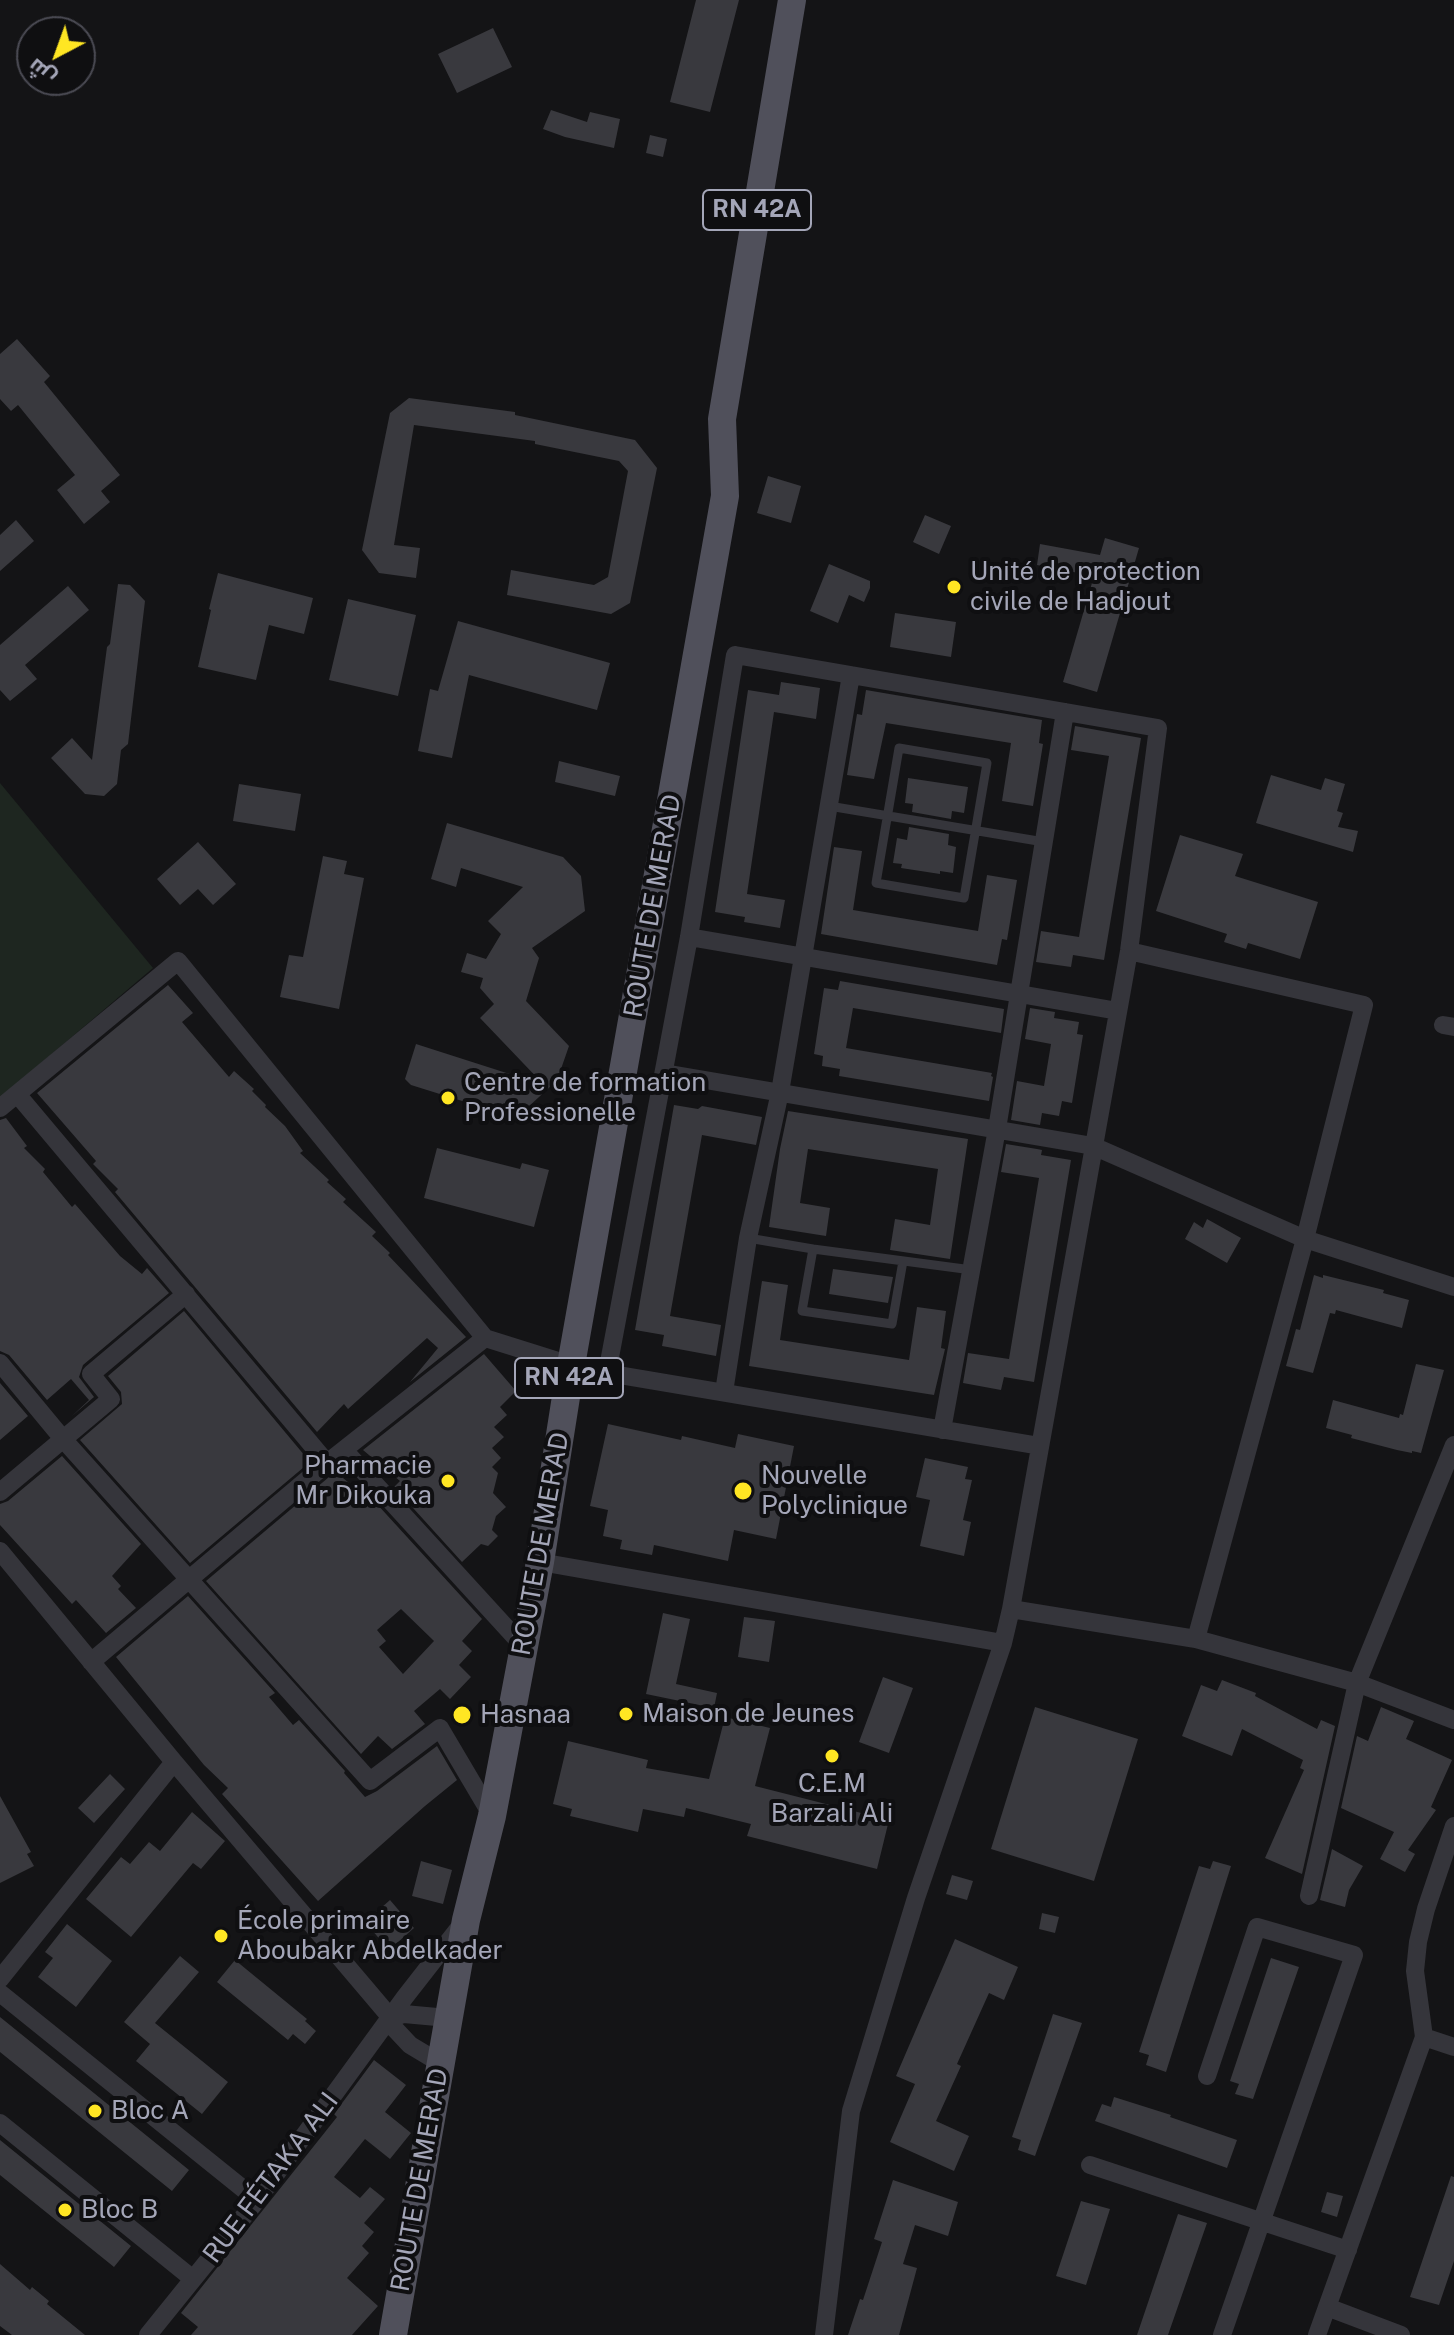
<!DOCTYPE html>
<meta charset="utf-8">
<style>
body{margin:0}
#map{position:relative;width:1454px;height:2335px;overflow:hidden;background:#141416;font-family:"Public Sans",Cairo,sans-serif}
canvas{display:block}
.north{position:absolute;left:16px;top:16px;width:80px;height:80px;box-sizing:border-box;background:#0f0f11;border:2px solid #4b4b54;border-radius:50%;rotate:221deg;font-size:22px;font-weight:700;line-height:32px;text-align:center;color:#a4a6b8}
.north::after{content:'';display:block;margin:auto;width:28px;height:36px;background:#ffe623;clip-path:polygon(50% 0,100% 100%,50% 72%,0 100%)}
</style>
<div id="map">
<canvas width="1454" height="2335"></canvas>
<div class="north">ش</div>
</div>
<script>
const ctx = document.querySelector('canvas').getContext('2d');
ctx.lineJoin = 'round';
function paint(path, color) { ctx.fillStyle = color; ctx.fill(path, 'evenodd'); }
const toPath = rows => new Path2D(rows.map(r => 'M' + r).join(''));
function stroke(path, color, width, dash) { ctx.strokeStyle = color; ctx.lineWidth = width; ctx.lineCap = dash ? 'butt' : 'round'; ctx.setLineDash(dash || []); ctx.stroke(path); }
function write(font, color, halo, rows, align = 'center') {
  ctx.font = font + ' "Public Sans",sans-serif'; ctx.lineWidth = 8; ctx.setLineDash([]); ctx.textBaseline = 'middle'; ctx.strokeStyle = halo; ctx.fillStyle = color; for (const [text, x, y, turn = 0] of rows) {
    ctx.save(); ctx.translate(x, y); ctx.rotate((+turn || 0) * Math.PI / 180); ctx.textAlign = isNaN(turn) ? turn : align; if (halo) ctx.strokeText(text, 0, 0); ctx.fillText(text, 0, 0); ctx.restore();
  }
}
paint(toPath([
 [0,783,153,968,0,1098]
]), '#1e2620');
paint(toPath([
 [696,0,739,0,710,112,670,102],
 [493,28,512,67,457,93,438,54],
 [551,110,587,122,590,112,620,119,614,148,565,137,543,129],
 [650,135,667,139,663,157,646,153],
 [17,339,50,376,44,382,120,475,101,491,110,502,84,524,57,490,75,475,18,405,11,411,0,399,0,354],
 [409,398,515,412,515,415,635,440,657,468,630,603,611,614,507,595,511,570,594,585,608,577,628,471,619,461,535,444,535,441,414,425,394,545,420,548,416,578,379,573,362,550,390,413],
 [768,476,801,486,791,523,757,513],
 [925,515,951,526,939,554,913,542],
 [16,520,34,541,0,571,0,535],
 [1105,538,1139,548,1097,692,1063,682,1094,576,1037,565,1040,544,1100,555],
 [829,564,870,581,870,588,864,602,849,595,838,623,810,611],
 [218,573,313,598,304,634,269,625,256,680,198,667,211,610,209,609],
 [118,584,130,585,145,601,128,744,121,750,117,784,104,796,85,794,51,758,72,738,92,760,107,647,110,644],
 [68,586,89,610,25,665,37,679,10,701,0,690,0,645],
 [348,599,416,615,398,696,329,680],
 [895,613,956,622,951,657,890,647],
 [458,621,610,663,597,710,469,675,452,758,418,751,430,689,438,691],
 [781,682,820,688,816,719,774,712,747,894,785,900,780,928,744,922,745,917,715,912,748,690,779,695],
 [866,690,1042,720,1039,743,1043,744,1033,806,1002,801,1011,743,886,723,874,779,847,775,857,714,862,715],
 [1075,726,1141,738,1104,960,1073,955,1071,967,1036,962,1041,931,1079,937,1109,756,1071,750],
 [559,761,620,776,615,796,555,782],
 [1271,775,1321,790,1325,778,1345,784,1337,811,1343,813,1338,827,1358,831,1353,852,1256,823],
 [908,778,968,787,964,813,952,811,951,819,912,812,913,804,905,803],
 [239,784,301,794,295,831,233,821],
 [447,823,563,857,581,876,585,911,532,948,539,958,526,1001,569,1046,561,1069,565,1073,526,1109,520,1103,507,1115,411,1085,405,1079,416,1044,544,1085,480,1018,494,1004,480,988,483,978,461,972,467,953,486,959,501,934,488,921,523,887,461,868,456,887,431,879],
 [909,827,949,834,948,845,956,847,953,873,940,871,940,874,901,868,902,864,893,863,897,838,907,840],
 [1180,835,1243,854,1235,876,1318,902,1300,959,1248,943,1246,949,1224,942,1227,934,1156,911],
 [198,842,236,884,213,905,198,889,180,905,157,879],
 [834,847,862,851,853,910,978,931,987,875,1017,880,1007,940,1002,939,997,965,821,934],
 [323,856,347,861,344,874,364,878,339,1009,280,997,289,955,303,957],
 [840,981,1004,1009,1001,1033,853,1008,846,1048,992,1073,991,1076,993,1077,989,1101,839,1076,840,1069,822,1066,823,1056,814,1054,824,988,838,990],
 [168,985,193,1013,182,1022,229,1077,234,1071,254,1089,252,1091,266,1105,265,1107,285,1126,303,1151,300,1153,329,1180,327,1182,346,1199,343,1202,376,1232,372,1236,390,1253,388,1255,466,1337,410,1382,438,1348,427,1338,348,1409,344,1404,317,1432,115,1192,118,1189,93,1164,96,1161,37,1093],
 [1030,1008,1055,1012,1054,1018,1079,1022,1077,1034,1083,1035,1072,1103,1062,1101,1059,1116,1042,1113,1040,1125,1011,1120,1017,1081,1044,1086,1051,1044,1025,1039],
 [674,1105,698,1109,702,1106,762,1117,756,1145,702,1135,670,1316,721,1325,716,1356,662,1346,664,1335,635,1330],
 [788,1111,968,1139,950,1259,890,1250,895,1219,930,1225,938,1169,808,1149,800,1203,830,1208,826,1236,769,1227,780,1149],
 [6,1118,27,1146,24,1148,45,1169,43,1172,72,1207,75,1204,120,1256,142,1274,147,1268,169,1293,83,1365,79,1377,94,1397,72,1416,89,1400,71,1379,47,1400,9,1355,0,1351,0,1120],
 [1006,1144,1037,1149,1042,1150,1041,1155,1071,1160,1034,1382,1004,1377,1001,1390,963,1383,968,1353,1009,1359,1039,1178,1001,1172],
 [437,1148,520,1169,522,1163,549,1170,534,1227,424,1198],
 [1207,1219,1241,1238,1227,1263,1185,1239,1194,1222,1203,1228],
 [833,1269,893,1277,888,1303,829,1294],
 [1314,1275,1323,1278,1323,1275,1384,1290,1383,1293,1409,1300,1402,1328,1336,1310,1335,1314,1330,1313,1313,1373,1286,1366,1296,1329,1300,1330],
 [762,1281,788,1285,780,1340,909,1360,917,1307,946,1311,941,1348,945,1349,934,1395,749,1366],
 [184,1311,310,1462,190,1563,80,1440,122,1404,121,1392,108,1376],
 [484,1354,516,1391,500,1407,507,1415,494,1427,504,1437,492,1448,501,1458,492,1467,498,1473,493,1493,506,1507,496,1516,492,1530,498,1536,488,1546,481,1544,462,1562,394,1487,400,1481,363,1450],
 [1416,1364,1444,1370,1421,1453,1412,1451,1412,1453,1397,1450,1351,1438,1352,1435,1326,1428,1333,1400,1399,1418,1400,1414,1403,1415],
 [0,1383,28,1416,0,1440],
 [608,1424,681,1440,682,1436,735,1448,738,1434,794,1446,776,1539,734,1530,728,1561,654,1545,652,1555,620,1549,622,1540,603,1536,608,1510,590,1506],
 [62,1456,141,1544,112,1576,121,1586,118,1589,136,1608,106,1633,76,1600,72,1604,0,1525,0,1504,8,1501],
 [925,1458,968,1467,965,1479,972,1480,963,1520,971,1522,964,1556,920,1546,930,1500,916,1497],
 [342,1466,348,1472,343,1478,375,1504,376,1503,482,1619,462,1641,472,1651,459,1665,471,1677,450,1699,440,1689,414,1711,425,1724,392,1749,378,1736,361,1754,206,1581],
 [401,1609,434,1641,403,1674,379,1647,386,1641,377,1630],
 [188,1596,275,1693,269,1697,293,1725,299,1720,345,1771,344,1773,365,1797,377,1791,437,1746,457,1780,425,1806,318,1901,222,1794,228,1788,204,1765,116,1657],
 [663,1613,690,1619,676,1684,717,1693,714,1708,646,1694],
 [744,1617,775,1621,769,1662,738,1657],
 [883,1677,913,1688,889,1753,859,1742],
 [1222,1680,1256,1693,1255,1696,1317,1729,1321,1720,1335,1726,1302,1874,1265,1858,1304,1770,1300,1768,1303,1760,1242,1729,1232,1756,1182,1736,1201,1685,1217,1691],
 [1035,1707,1138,1739,1094,1881,991,1849],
 [1381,1707,1414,1721,1406,1739,1452,1760,1431,1807,1436,1810,1408,1850,1415,1854,1405,1872,1380,1859,1394,1832,1341,1808,1357,1736,1368,1741],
 [725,1717,770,1728,755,1786,889,1820,877,1869,747,1836,751,1824,686,1808,684,1817,643,1809,638,1832,570,1816,572,1809,553,1804,568,1741,648,1760,646,1768,709,1779],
 [110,1774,125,1789,94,1823,78,1808],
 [0,1796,31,1852,27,1854,34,1866,0,1883],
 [192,1812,225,1841,201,1869,193,1863,131,1937,86,1899,121,1857,130,1864,149,1842,160,1851],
 [1332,1849,1363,1866,1349,1890,1345,1907,1320,1900],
 [421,1861,452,1870,443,1904,412,1896],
 [1213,1861,1231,1866,1166,2072,1146,2065,1149,2055,1139,2052,1199,1866,1210,1869],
 [952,1875,973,1881,967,1900,946,1894],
 [390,1900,414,1928,389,1950,365,1922],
 [1042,1913,1059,1917,1055,1933,1039,1929],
 [67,1924,112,1961,76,2007,38,1977,53,1958,45,1952],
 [955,1939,1018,1967,1004,2000,989,1993,957,2064,961,2066,936,2121,969,2136,954,2171,890,2142,915,2084,896,2076],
 [180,1956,199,1972,155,2023,228,2082,202,2114,136,2061,150,2044,124,2022],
 [1271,1958,1299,1967,1253,2099,1235,2094,1239,2084,1230,2081],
 [235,1960,307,2019,305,2021,316,2031,305,2044,293,2034,288,2040,217,1982],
 [1053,2014,1082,2023,1035,2156,1018,2150,1021,2140,1012,2137],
 [0,2017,189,2170,172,2191,0,2052],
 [374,2060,406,2085,385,2112,411,2133,390,2159,365,2139,334,2177,360,2198,370,2187,385,2199,364,2223,374,2232,362,2246,369,2253,347,2278,378,2306,352,2335,191,2335,198,2327,181,2313,337,2117,334,2114],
 [1114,2097,1171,2115,1170,2117,1237,2140,1227,2168,1095,2121,1102,2104,1111,2107],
 [0,2140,131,2246,114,2267,0,2175],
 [1451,2176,1454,2177,1454,2261,1439,2305,1410,2297],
 [893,2180,958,2202,948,2236,915,2225,903,2264,917,2268,899,2335,848,2335,860,2299,863,2300,882,2242,874,2239],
 [1327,2192,1343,2196,1337,2217,1321,2212],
 [1081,2201,1110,2209,1086,2285,1056,2276],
 [1178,2214,1207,2223,1168,2335,1137,2335],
 [0,2264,30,2290,32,2287,49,2301,47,2304,85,2335,12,2335,0,2326]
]), '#39393e');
stroke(toPath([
 [899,748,987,763,964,898,876,883,899,748],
 [829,806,1044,842],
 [748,1238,813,1249,972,1270],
 [813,1249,802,1311,892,1324,903,1261]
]), '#35353b', 9);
stroke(toPath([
 [689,937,1118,1011],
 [1129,951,1364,1005,1305,1239,1196,1639],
 [1443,1025,1454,1027],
 [664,1073,1093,1146,1305,1239,1454,1287],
 [17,1094,327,1463],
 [0,1108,178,961,485,1338,571,1365,607,1373,1040,1446],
 [0,1363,63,1439,370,1781,440,1728,492,1816],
 [607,1373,689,937,735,655,1158,728,1129,951,1011,1609,1003,1643,916,1898,851,2111,824,2335],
 [724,1392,748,1238,780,1092,851,675],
 [942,1430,997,1129,1065,712],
 [344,1450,524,1647],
 [0,1492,111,1399,91,1374,186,1294],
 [0,1551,174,1762,391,2018,395,2029,410,2045,440,2063],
 [540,1562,1003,1643],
 [1011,1609,1196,1639,1357,1683,1454,1720],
 [91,1662,327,1463,485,1338],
 [1309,1896,1357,1683,1454,1445],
 [0,1979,174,1762],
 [0,1993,257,2200],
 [391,2018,404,2014,448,2018],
 [1424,2037,1454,2047],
 [1207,2076,1257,1927,1354,1955,1222,2335],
 [0,2123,193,2279],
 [1090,2165,1348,2250],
 [1327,2307,1401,2335],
 [148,2335,257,2200,405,1997,462,1924],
 [1317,2335,1424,2037,1415,1971,1418,1942,1426,1909,1454,1826]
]), '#35353b', 18);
stroke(toPath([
 [393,2335,466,1920,492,1816,540,1562,571,1365,725,496,722,419,792,0]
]), '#50505b', 28);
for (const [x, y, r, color] of [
 [954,587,8,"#ffe623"],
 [448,1098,8,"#ffe623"],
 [448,1481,8,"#ffe623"],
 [743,1491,10,"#ffe623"],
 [626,1714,8,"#ffe623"],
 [462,1715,10,"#ffe623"],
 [832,1756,8,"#ffe623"],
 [221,1936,8,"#ffe623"],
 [95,2111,8,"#ffe623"],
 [65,2210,8,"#ffe623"]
]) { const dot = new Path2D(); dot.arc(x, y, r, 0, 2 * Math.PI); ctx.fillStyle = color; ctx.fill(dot); stroke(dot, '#0f0f11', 3); }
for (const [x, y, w] of [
 [757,210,108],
 [569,1378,108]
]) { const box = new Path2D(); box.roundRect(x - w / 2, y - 20, w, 40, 6); ctx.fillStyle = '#0f0f11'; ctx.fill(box); stroke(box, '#a4a6b8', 2); }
write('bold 24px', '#a4a6b8', null, [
 ["RN 42A",757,210],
 ["RN 42A",569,1378]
]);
write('26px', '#a4a6b8', '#0f0f11', [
 ["Unité de protection",970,572],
 ["civile de Hadjout",970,602],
 ["Centre de formation",464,1083],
 ["Professionelle",464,1113],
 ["Pharmacie",432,1466,"right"],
 ["Mr Dikouka",432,1496,"right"],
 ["Nouvelle",761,1476],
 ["Polyclinique",761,1506],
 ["Maison de Jeunes",642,1714],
 ["Hasnaa",480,1715],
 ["C.E.M",832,1784,"center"],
 ["Barzali Ali",832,1814,"center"],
 ["École primaire",237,1921],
 ["Aboubakr Abdelkader",237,1951],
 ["Bloc A",111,2111],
 ["Bloc B",81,2210]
], 'left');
write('26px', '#a4a6b8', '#0f0f11', [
 ["ROUTE DE MERAD",653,906,-80],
 ["ROUTE DE MERAD",541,1544,-80],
 ["RUE FÉTAKA ALI",271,2178,-53],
 ["ROUTE DE MERAD",420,2180,-80]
]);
</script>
